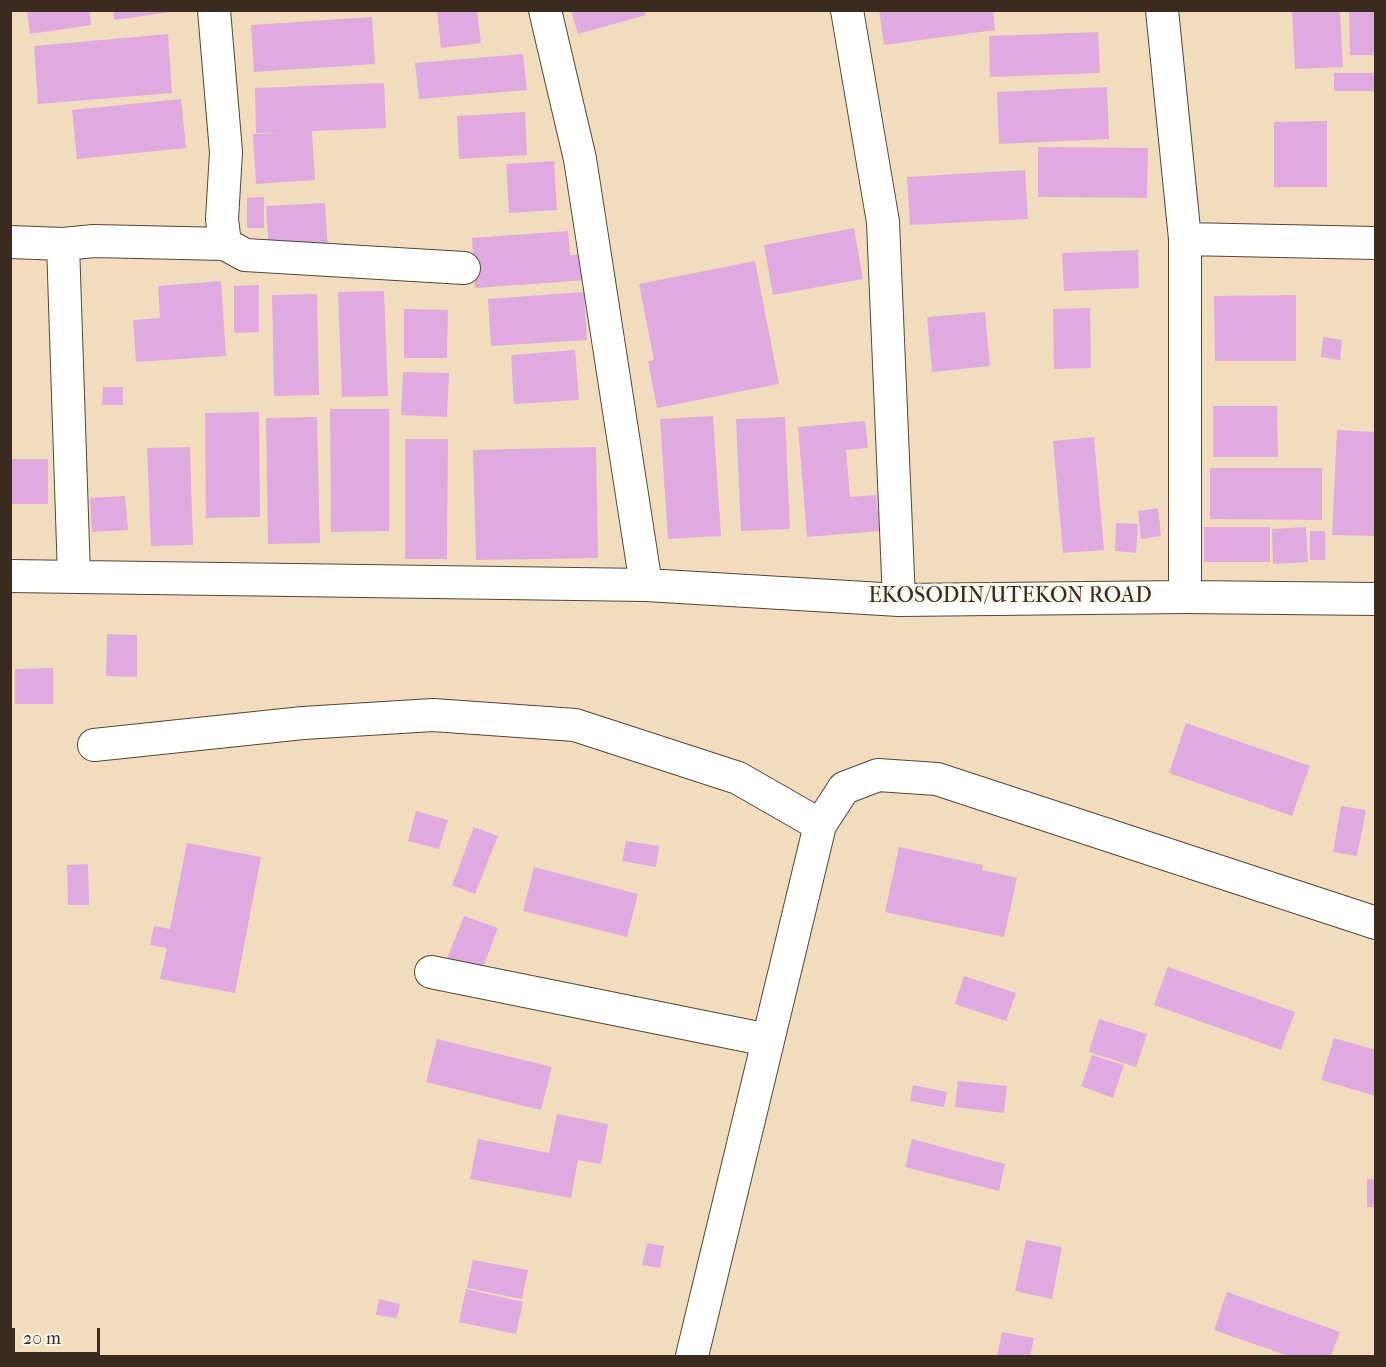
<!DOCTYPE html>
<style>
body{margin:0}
#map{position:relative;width:1386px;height:1367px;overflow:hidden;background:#f1ddbd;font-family:"IM FELL French Canon",serif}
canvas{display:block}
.frame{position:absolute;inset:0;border:12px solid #3b2a1e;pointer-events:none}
.scale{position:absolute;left:12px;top:1328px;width:88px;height:27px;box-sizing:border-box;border:3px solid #3b2a1e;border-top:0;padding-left:8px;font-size:18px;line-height:21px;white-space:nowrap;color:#3b2a1e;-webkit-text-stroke:4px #fbf7ec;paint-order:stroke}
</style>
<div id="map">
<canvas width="1386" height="1367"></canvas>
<div class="frame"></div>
<div class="scale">20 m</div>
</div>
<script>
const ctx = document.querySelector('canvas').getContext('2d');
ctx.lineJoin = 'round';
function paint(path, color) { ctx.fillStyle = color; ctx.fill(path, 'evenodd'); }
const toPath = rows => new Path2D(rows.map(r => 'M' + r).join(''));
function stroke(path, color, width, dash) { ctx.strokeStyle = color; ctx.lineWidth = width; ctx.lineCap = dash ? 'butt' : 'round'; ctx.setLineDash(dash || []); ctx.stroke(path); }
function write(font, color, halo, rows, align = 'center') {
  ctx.font = font + ' "IM FELL French Canon",serif'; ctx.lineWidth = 5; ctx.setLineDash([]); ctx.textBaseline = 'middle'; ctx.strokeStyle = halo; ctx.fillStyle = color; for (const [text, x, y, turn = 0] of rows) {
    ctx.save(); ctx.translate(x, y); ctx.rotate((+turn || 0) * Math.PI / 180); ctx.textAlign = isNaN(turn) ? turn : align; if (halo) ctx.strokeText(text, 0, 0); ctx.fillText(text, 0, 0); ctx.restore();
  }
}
paint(toPath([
 [27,10,89,10,91,25,30,34],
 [113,10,171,10,171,12,114,20],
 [437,10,477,10,481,43,441,48],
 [571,10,645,10,646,15,578,34],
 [879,10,993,10,995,30,884,45],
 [1292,10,1340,10,1343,67,1295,69],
 [1349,10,1376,10,1376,55,1350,55],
 [372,17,375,64,254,72,251,25],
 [1098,32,1100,73,990,77,989,36],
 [168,34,172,93,38,104,34,46],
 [523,54,527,90,419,99,415,63],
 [1334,73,1376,73,1376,91,1334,91],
 [384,83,386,128,312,131,315,180,256,184,253,134,282,133,256,133,255,88],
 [1107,87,1109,139,999,144,997,92],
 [181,99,186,148,77,159,72,110],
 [525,112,527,155,459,159,457,116],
 [1327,121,1327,187,1274,187,1274,122],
 [1038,147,1148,148,1147,198,1038,197],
 [554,161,557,210,509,213,506,164],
 [1025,170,1028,219,910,225,907,177],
 [264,197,264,228,247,228,247,198],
 [325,203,328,249,269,252,266,206],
 [854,228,863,279,773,295,764,245],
 [568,231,570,255,586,254,588,280,475,288,472,238],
 [1138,250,1139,288,1064,291,1062,253],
 [755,261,779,384,657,408,648,361,654,360,639,284],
 [221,281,226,356,136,362,133,320,160,318,158,286],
 [259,285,259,332,234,333,234,286],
 [384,291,388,396,342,397,338,292],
 [584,292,587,340,491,346,488,299],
 [317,294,319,395,274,396,272,295],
 [1296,295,1296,361,1215,361,1214,296],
 [1090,308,1091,368,1054,369,1053,309],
 [404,309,448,310,447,358,404,358],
 [985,312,990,366,932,372,927,317],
 [1323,337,1342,340,1340,360,1321,357],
 [575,350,579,400,514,404,511,355],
 [403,372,449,373,447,417,401,415],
 [103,387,123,387,123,405,102,405],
 [1213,406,1277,406,1278,457,1213,457],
 [330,409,389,409,389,531,331,532],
 [259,412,260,517,206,518,205,413],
 [713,416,721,536,668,539,660,419],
 [317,417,320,543,268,544,266,418],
 [785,417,790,529,741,531,736,419],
 [865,421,868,448,846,450,850,497,876,495,880,531,807,537,798,427],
 [1337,430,1376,432,1376,536,1332,535],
 [1094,437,1104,550,1063,553,1053,441],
 [405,439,448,439,447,559,405,559],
 [190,447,193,545,151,546,147,448],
 [596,447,598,558,476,560,473,450],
 [10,459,48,459,48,504,10,504],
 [1210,468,1322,468,1322,520,1210,519],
 [125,496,128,530,92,532,90,498],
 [1158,508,1161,536,1141,539,1138,511],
 [1116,523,1138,524,1136,553,1115,551],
 [1204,527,1270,527,1270,562,1204,562],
 [1306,527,1308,562,1273,564,1272,529],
 [1310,531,1325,531,1325,560,1310,560],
 [107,634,137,635,137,677,106,676],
 [53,668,53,704,15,704,15,669],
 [1186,723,1310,766,1292,816,1169,773],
 [1341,806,1366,810,1357,856,1333,852],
 [416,811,448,820,439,849,408,841],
 [474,827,498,836,475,894,452,885],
 [626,841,659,846,656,867,622,861],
 [187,843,261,857,235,993,160,979,167,948,150,945,154,926,170,929],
 [899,847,983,865,982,870,1017,878,1004,937,885,912],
 [88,864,89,905,68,905,67,865],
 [534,867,638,894,627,937,523,911],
 [464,916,498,928,481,972,447,959],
 [1168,967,1295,1012,1281,1050,1154,1005],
 [964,976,1016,993,1006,1021,955,1004],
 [1099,1019,1147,1034,1136,1067,1089,1052],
 [1334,1038,1376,1050,1376,1096,1321,1080],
 [437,1039,552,1067,541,1110,426,1082],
 [1092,1055,1124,1065,1113,1098,1081,1086],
 [958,1081,1007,1086,1004,1113,955,1107],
 [913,1085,947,1092,944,1107,910,1101],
 [557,1114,608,1124,601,1164,578,1160,571,1198,470,1179,478,1139,549,1153],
 [912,1139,1005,1164,999,1191,905,1167],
 [1367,1179,1376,1179,1376,1207,1367,1207],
 [1026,1240,1062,1247,1052,1299,1015,1291],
 [647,1243,664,1246,660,1268,642,1265],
 [473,1260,528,1270,522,1299,467,1288],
 [466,1289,523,1302,516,1334,459,1322],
 [1227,1292,1340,1332,1331,1356,1289,1356,1214,1330],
 [379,1299,400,1304,397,1318,376,1315],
 [1002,1332,1034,1338,1030,1356,997,1356]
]), '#dfaae0');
const street = toPath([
 [214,10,226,152,222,219,225,244],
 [545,10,580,159,646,585],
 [847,10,883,222,899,600],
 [1162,10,1185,239,1185,597],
 [1185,239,1376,243],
 [10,242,63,244],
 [10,576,646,585,899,600,1185,597,1376,599],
 [74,576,63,244,94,241,225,244,245,255,464,268],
 [94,745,303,723,433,715,575,725,738,778,820,825],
 [431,972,768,1040],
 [692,1356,820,825,844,788,878,775,937,779,1376,923]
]);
stroke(street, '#564536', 34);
stroke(street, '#fff', 32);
write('22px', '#3b2a1e', '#fbf7ec', [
 ["EKOSODIN/UTEKON ROAD",1010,597]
]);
</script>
